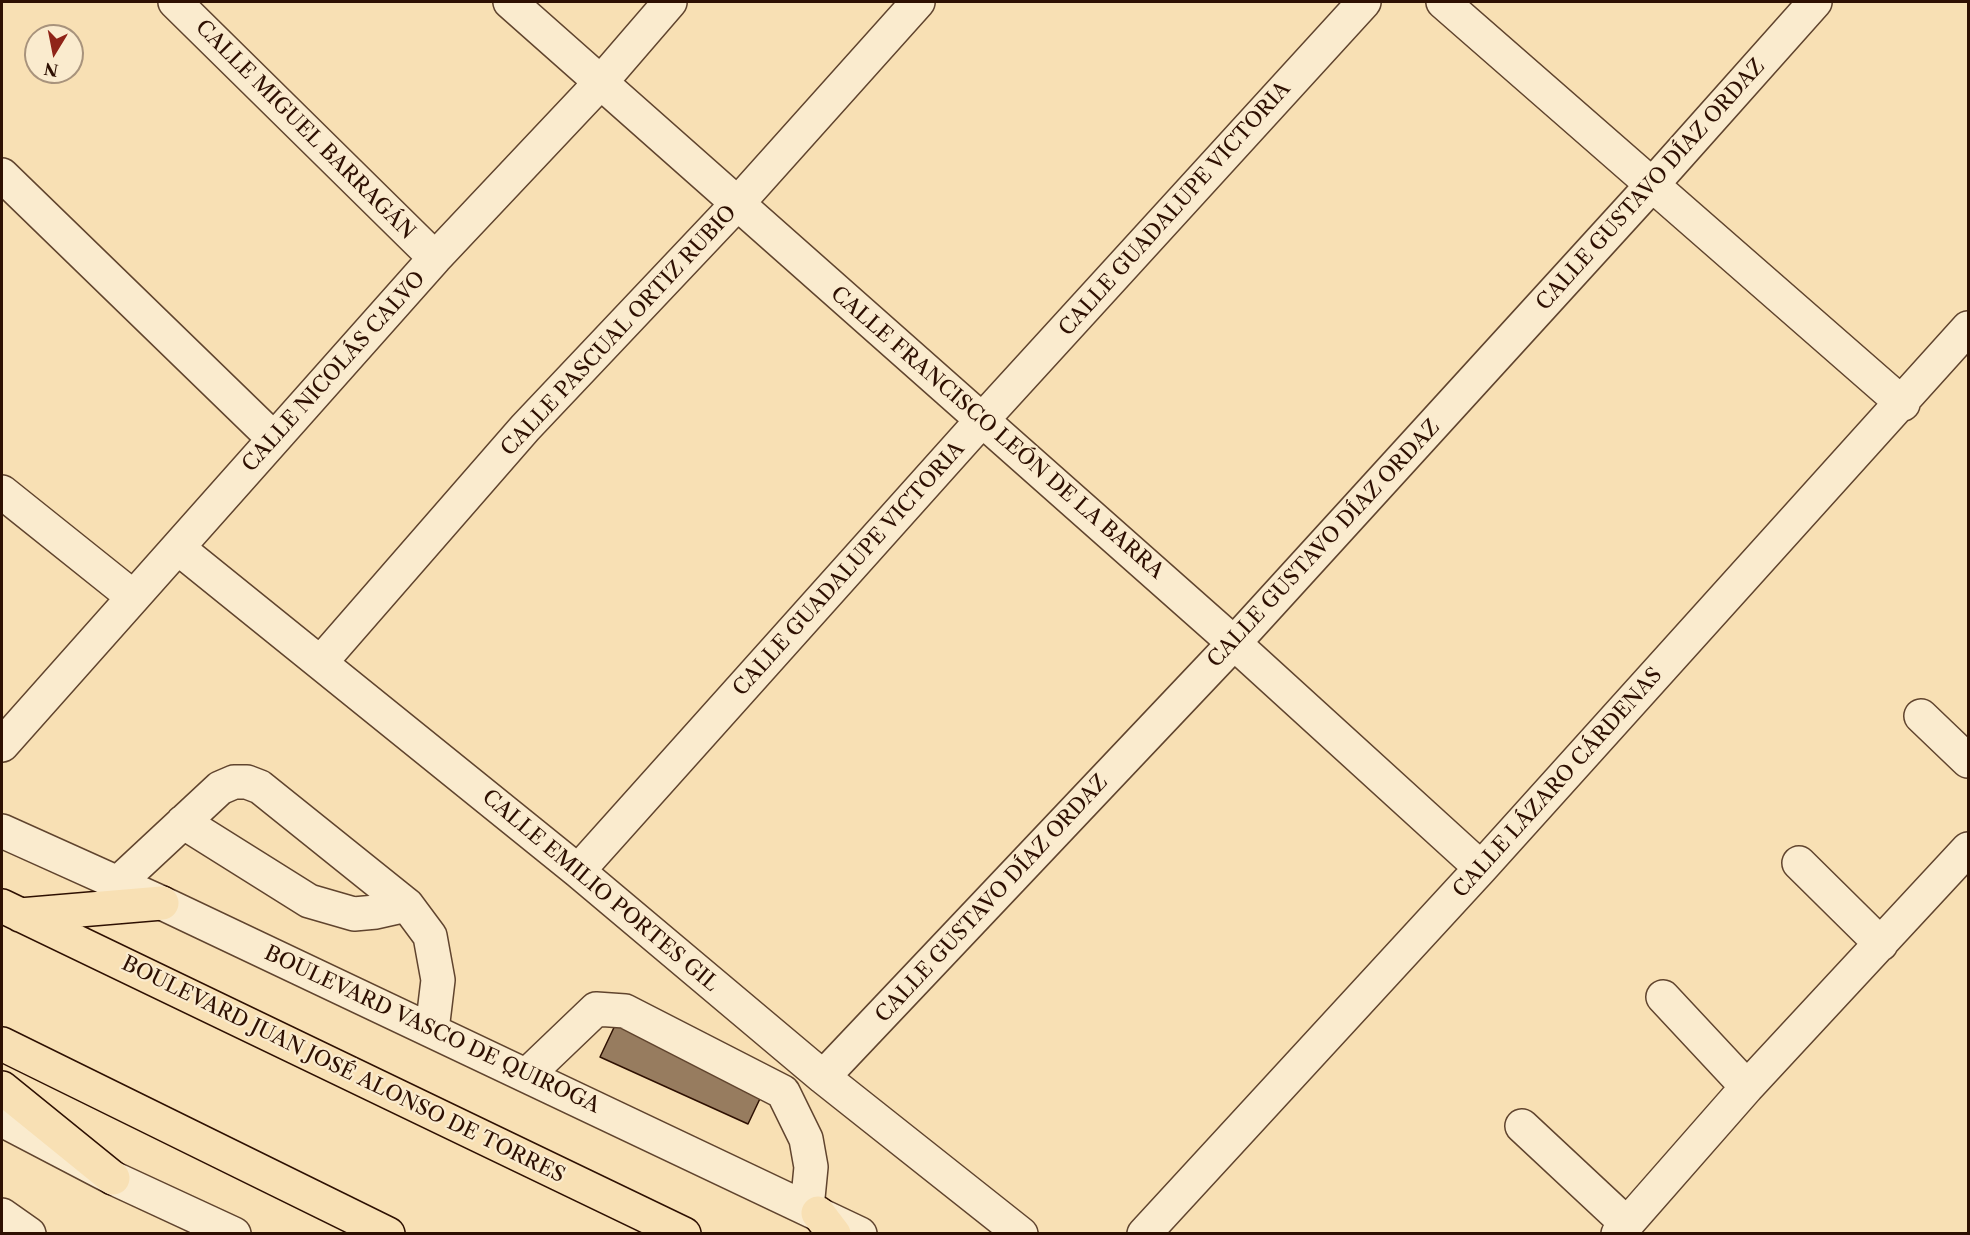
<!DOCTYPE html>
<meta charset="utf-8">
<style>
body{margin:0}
#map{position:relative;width:1970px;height:1235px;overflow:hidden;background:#f8e0b4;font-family:"Libre Caslon Text",serif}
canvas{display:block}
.frame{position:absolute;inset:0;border:3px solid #2e1002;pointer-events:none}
.north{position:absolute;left:24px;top:24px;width:60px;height:60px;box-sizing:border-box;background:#faebce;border:2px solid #a8937c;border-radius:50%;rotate:190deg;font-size:16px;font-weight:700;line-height:24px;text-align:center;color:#2e1002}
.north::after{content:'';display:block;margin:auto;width:21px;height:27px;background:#8f2418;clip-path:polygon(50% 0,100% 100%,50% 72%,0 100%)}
</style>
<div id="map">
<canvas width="1970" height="1235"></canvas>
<div class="frame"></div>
<div class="north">N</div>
</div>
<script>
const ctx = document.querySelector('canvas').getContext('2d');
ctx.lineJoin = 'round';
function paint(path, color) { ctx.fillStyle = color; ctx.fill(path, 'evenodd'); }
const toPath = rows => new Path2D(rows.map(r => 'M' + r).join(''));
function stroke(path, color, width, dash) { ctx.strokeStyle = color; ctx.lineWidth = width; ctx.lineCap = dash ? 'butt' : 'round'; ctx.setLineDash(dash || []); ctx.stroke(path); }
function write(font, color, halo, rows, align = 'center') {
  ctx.font = font + ' "Libre Caslon Text",serif'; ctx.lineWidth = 4.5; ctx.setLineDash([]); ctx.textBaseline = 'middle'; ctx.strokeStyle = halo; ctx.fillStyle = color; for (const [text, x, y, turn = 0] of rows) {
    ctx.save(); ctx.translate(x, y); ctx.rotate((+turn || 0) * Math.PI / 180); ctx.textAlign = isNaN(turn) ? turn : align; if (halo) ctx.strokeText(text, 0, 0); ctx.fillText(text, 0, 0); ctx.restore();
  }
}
const building = toPath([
 [618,1019,766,1086,748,1124,600,1057,618,1019]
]);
paint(building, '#977c5f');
stroke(building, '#2e1002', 1.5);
const minor = toPath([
 [175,2,435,258],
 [510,2,1234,643,1481,868],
 [1443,2,1903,404],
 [2,175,274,439],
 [2,492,132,596],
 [178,548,578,871,823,1077,1021,1234],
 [321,662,525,428,737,204,918,2],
 [1921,716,1968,761],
 [2,745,435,258,601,82,670,2],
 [183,822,309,901,354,914,376,912,407,905],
 [2,831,162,903,860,1234],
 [1799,863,1881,944],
 [578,871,983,419,1364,2],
 [118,883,220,788,234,782,247,782,260,787,407,905,430,936,438,980,432,1030],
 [1663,997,1747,1087],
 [527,1075,596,1009,625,1011,783,1092,806,1139,811,1167,807,1208],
 [823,1077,1234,643,1651,186,1815,2],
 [2,1120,113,1178,234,1234],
 [1522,1126,1627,1224],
 [2,1215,29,1234],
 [1144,1234,1481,868,1968,328],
 [1618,1234,1747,1087,1968,849]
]);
const major = toPath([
 [2,906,684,1234],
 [20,915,162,903],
 [2,1044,388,1234],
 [2,1088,113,1178],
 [818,1213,834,1234]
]);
stroke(minor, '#60442e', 36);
stroke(major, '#2e1002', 36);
stroke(minor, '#faebce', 33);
stroke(major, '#f8e0b4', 33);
write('21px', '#2e1002', '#faebce', [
 ["CALLE MIGUEL BARRAGÁN",305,130,45],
 ["CALLE GUSTAVO DÍAZ ORDAZ",1651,185,-48],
 ["CALLE GUADALUPE VICTORIA",1175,209,-48],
 ["CALLE PASCUAL ORTIZ RUBIO",619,331,-47],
 ["CALLE NICOLÁS CALVO",334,372,-48],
 ["CALLE FRANCISCO LEÓN DE LA BARRA",997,433,41],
 ["CALLE GUSTAVO DÍAZ ORDAZ",1324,544,-47],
 ["CALLE GUADALUPE VICTORIA",849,569,-48],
 ["CALLE LÁZARO CÁRDENAS",1558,783,-48],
 ["CALLE EMILIO PORTES GIL",600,891,40],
 ["CALLE GUSTAVO DÍAZ ORDAZ",992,899,-47],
 ["BOULEVARD VASCO DE QUIROGA",432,1030,25],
 ["BOULEVARD JUAN JOSÉ ALONSO DE TORRES",343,1070,26]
]);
</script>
